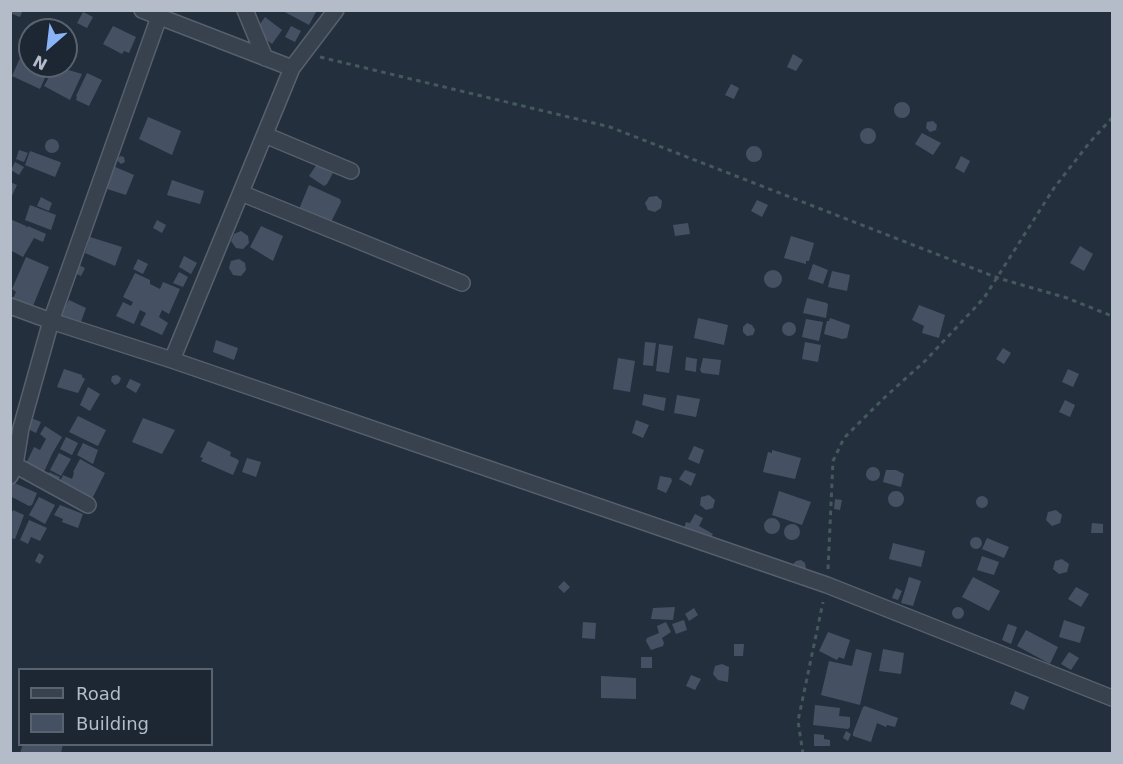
<!DOCTYPE html>
<style>
body{margin:0}
#map{position:relative;width:1123px;height:764px;overflow:hidden;background:#242f3e;font-family:"DejaVu Sans",sans-serif}
canvas{display:block}
.frame{position:absolute;inset:0;border:12px solid #b4bcc9;pointer-events:none}
.legend{position:absolute;left:18px;top:668px;width:195px;height:78px;box-sizing:border-box;background:#1d2633;border:2px solid #59626f;margin:0;padding:8px 10px;list-style:none;font-size:18px;color:#b4bcc9}
.legend li{display:flex;align-items:center;gap:12px;height:30px}
.legend b{width:30px;border:2px solid #59626f}
.north{position:absolute;left:18px;top:18px;width:60px;height:60px;box-sizing:border-box;background:#1d2633;border:2px solid #59626f;border-radius:50%;rotate:208deg;font-size:16px;font-weight:700;line-height:24px;text-align:center;color:#b4bcc9}
.north::after{content:'';display:block;margin:auto;width:21px;height:27px;background:#8ab4f8;clip-path:polygon(50% 0,100% 100%,50% 72%,0 100%)}
</style>
<div id="map">
<canvas width="1123" height="764"></canvas>
<div class="frame"></div>
<ul class="legend">
<li><b style="height:8px;background:#38414e"></b>Road</li>
<li><b style="height:16px;background:#455162"></b>Building</li>
</ul>
<div class="north">N</div>
</div>
<script>
const ctx = document.querySelector('canvas').getContext('2d');
ctx.lineJoin = 'round';
function paint(path, color) { ctx.fillStyle = color; ctx.fill(path, 'evenodd'); }
const toPath = rows => new Path2D(rows.map(r => 'M' + r).join(''));
function stroke(path, color, width, dash) { ctx.strokeStyle = color; ctx.lineWidth = width; ctx.lineCap = dash ? 'butt' : 'round'; ctx.setLineDash(dash || []); ctx.stroke(path); }
paint(toPath([
 [11,10,23,10,20,17,10,13],
 [281,10,317,10,309,25],
 [83,12,93,17,87,28,77,23],
 [265,17,282,30,272,44,255,31],
 [113,26,136,37,129,53,124,51,122,54,103,44],
 [291,26,301,31,295,42,285,37],
 [793,54,803,60,796,71,787,67],
 [20,58,30,61,30,66,40,66,48,71,40,89,12,76],
 [55,66,82,74,70,100,44,86],
 [87,73,102,80,89,106,76,100,77,97,76,96],
 [731,84,739,88,734,99,725,95],
 '894 110a8 8 0 1 1 16 0a8 8 0 1 1-16 0Z',
 [148,117,181,131,172,155,139,139],
 [933,121,937,125,936,130,930,132,926,128,927,122],
 '860 136a8 8 0 1 1 16 0a8 8 0 1 1-16 0Z',
 [922,133,941,143,933,155,915,144],
 '45 146a7 7 0 1 1 14 0a7 7 0 1 1-14 0Z',
 '746 154a8 8 0 1 1 16 0a8 8 0 1 1-16 0Z',
 [19,150,28,153,24,162,16,159],
 [30,151,60,162,61,163,55,177,25,165],
 [120,156,124,157,125,162,121,164,117,160],
 [961,156,970,161,964,173,955,168],
 [15,162,24,167,19,175,11,170],
 [317,164,333,173,327,184,324,186,309,176],
 [113,166,134,175,126,195,104,188],
 [172,180,204,191,200,204,167,195],
 [10,182,17,185,10,200],
 [309,185,340,199,341,202,328,228,297,214],
 [657,196,662,201,661,208,655,212,648,210,645,203,649,197],
 [41,197,52,203,49,211,37,206],
 [757,200,768,205,762,217,751,211],
 [30,205,56,215,51,230,25,220],
 [10,219,26,226,27,228,28,226,46,234,43,242,34,238,23,257,10,250],
 [157,220,166,225,162,233,153,228],
 [688,223,690,234,675,236,673,225],
 [261,226,283,236,273,261,250,247],
 [241,231,248,236,249,243,243,249,236,248,231,241,234,234],
 [791,236,814,243,809,261,806,261,806,264,784,258],
 [90,237,122,247,115,266,85,253],
 [1080,246,1093,254,1084,271,1070,263],
 [184,256,197,263,191,274,179,267],
 [26,257,49,267,30,313,10,304,16,292,12,289],
 [138,259,148,264,143,274,133,269],
 [239,259,245,263,246,270,241,276,233,275,229,268,231,261],
 [73,262,85,268,81,276,69,270],
 [813,264,828,270,823,284,808,279],
 '764 279a9 9 0 1 1 18 0a9 9 0 1 1-18 0Z',
 [832,271,850,275,847,291,828,287],
 [179,272,188,277,183,287,173,283],
 [135,273,150,280,150,284,160,289,163,282,180,289,169,314,162,310,159,317,168,323,162,335,140,325,146,313,140,310,134,324,116,316,123,302,131,306,133,302,123,297],
 [807,298,827,303,828,305,826,318,803,313],
 [69,300,86,308,79,327,59,317],
 [919,305,945,315,939,338,922,333,924,326,912,320],
 [698,318,728,325,724,345,694,338],
 [830,318,850,325,847,338,842,339,824,334,827,321,829,321],
 [806,319,823,322,819,341,802,337],
 '782 329a7 7 0 1 1 14 0a7 7 0 1 1-14 0Z',
 [747,323,752,325,755,330,753,335,747,336,743,332,743,327],
 [216,340,238,348,234,360,213,352],
 [645,342,656,343,653,366,643,365],
 [805,342,821,345,818,362,802,359],
 [659,344,673,346,669,373,656,371],
 [1003,348,1011,353,1004,364,996,359],
 [686,357,697,359,696,372,685,370],
 [618,358,635,361,630,392,613,389],
 [703,358,721,360,719,375,702,373,700,370],
 [64,369,82,375,82,377,85,379,78,393,57,387],
 [1068,369,1079,374,1073,387,1062,382],
 [117,375,121,378,119,383,115,385,111,381,112,376],
 [130,379,141,384,136,393,126,387],
 [88,387,100,394,90,411,80,405],
 [644,394,666,398,664,411,642,405],
 [677,395,700,399,696,417,674,413],
 [1065,400,1075,405,1070,417,1059,412],
 [24,415,41,422,36,433,20,425],
 [78,416,106,430,98,446,69,432],
 [143,418,175,430,162,454,132,442],
 [636,420,649,425,643,438,632,433],
 [45,426,62,437,52,454,40,481,22,472,34,447,40,450,46,439,40,434],
 [66,437,78,443,72,455,60,449],
 [208,441,231,452,230,456,237,459,239,461,233,475,201,461,203,458,200,457],
 [83,443,98,450,93,464,77,455],
 [694,446,704,450,699,464,688,459],
 [772,450,801,458,795,479,763,472,768,452,772,453],
 [59,453,71,459,61,476,50,470],
 [247,458,261,462,256,477,242,472],
 [80,459,105,473,91,501,56,490,63,475,72,479,74,473,73,472],
 '866 474a7 7 0 1 1 14 0a7 7 0 1 1-14 0Z',
 [685,470,696,474,691,486,679,479],
 [886,470,896,470,904,474,901,487,883,482],
 [49,472,60,477,55,488,44,482],
 [660,476,671,478,672,481,666,493,657,489],
 [10,481,37,493,32,505,29,506,10,496],
 [779,491,811,502,802,525,772,515],
 '888 499a8 8 0 1 1 16 0a8 8 0 1 1-16 0Z',
 [709,495,715,500,713,508,706,510,700,505,701,497],
 '976 502a6 6 0 1 1 12 0a6 6 0 1 1-12 0Z',
 [39,497,55,505,45,524,29,515],
 [835,499,842,500,840,510,834,509],
 [60,505,83,514,78,528,62,522,63,519,54,515],
 [13,510,24,515,15,539,10,538,10,516],
 [1056,510,1062,515,1060,523,1052,526,1046,520,1048,512],
 [695,514,703,518,699,526,713,534,703,552,680,541,686,522,690,523],
 '764 526a8 8 0 1 1 16 0a8 8 0 1 1-16 0Z',
 [29,520,47,528,40,541,31,537,28,544,20,540],
 [1092,523,1103,524,1103,533,1091,533],
 '784 532a8 8 0 1 1 16 0a8 8 0 1 1-16 0Z',
 '970 543a6 6 0 1 1 12 0a6 6 0 1 1-12 0Z',
 [987,538,1009,547,1004,558,982,549],
 [893,543,925,551,921,567,889,559],
 [39,553,44,556,40,564,35,561],
 [982,556,999,562,994,575,977,570],
 [1062,559,1069,564,1067,572,1059,574,1053,569,1055,561],
 [801,560,805,563,806,568,803,573,793,570,792,565,796,561],
 [909,577,921,581,913,606,901,603],
 [973,577,1000,591,989,611,962,597],
 [564,581,570,587,564,593,558,587],
 [1076,587,1089,594,1081,607,1068,599],
 [896,588,902,591,898,600,892,598],
 '952 613a6 6 0 1 1 12 0a6 6 0 1 1-12 0Z',
 [675,607,673,620,651,619,653,608],
 [694,608,698,615,689,621,685,614],
 [684,620,687,630,676,634,672,624],
 [1064,620,1085,627,1080,643,1059,637],
 [583,622,596,623,595,639,582,638],
 [666,622,671,632,662,638,664,643,663,646,651,650,646,641,647,638,659,633,657,626],
 [1008,624,1017,627,1011,644,1002,640],
 [1026,630,1058,647,1050,664,1017,646],
 [828,632,850,640,844,659,839,657,837,660,819,651],
 [734,644,744,644,743,656,734,656],
 [856,649,872,653,860,705,821,695,829,661,852,666],
 [883,649,904,653,901,674,879,671],
 [1069,652,1079,658,1071,670,1061,664],
 [641,657,652,657,652,668,641,668],
 [722,664,729,667,728,682,718,680,713,674,715,666],
 [691,675,701,679,695,690,686,686],
 [601,676,636,678,636,699,601,698],
 [1015,691,1029,697,1024,710,1010,704],
 [815,705,840,708,839,716,850,717,850,727,848,729,813,725],
 [865,706,898,718,895,727,887,725,886,727,877,723,871,742,853,736,853,733,863,707],
 [846,731,851,734,848,741,843,738],
 [814,734,824,735,824,739,830,740,830,746,814,746],
 [23,744,63,744,61,753,20,753]
]), '#455162');
const street = toPath([
 [142,10,292,68],
 [245,10,265,58],
 [265,135,351,171],
 [241,193,462,283],
 [10,306,51,321,172,360,827,585,1112,698],
 [172,360,292,68,336,10],
 [15,465,88,505],
 [10,476,15,465,21,428,51,321,159,17]
]);
stroke(street, '#565f6c', 18);
stroke(toPath([
 [320,57,610,127,998,278,1067,298,1112,316],
 [828,569,833,461,844,438,884,398,925,361,984,298,1054,188,1090,142,1112,118],
 [803,754,798,721,823,602]
]), '#44595c', 3, [4.5, 4.5]);
stroke(street, '#38414e', 15);
</script>
